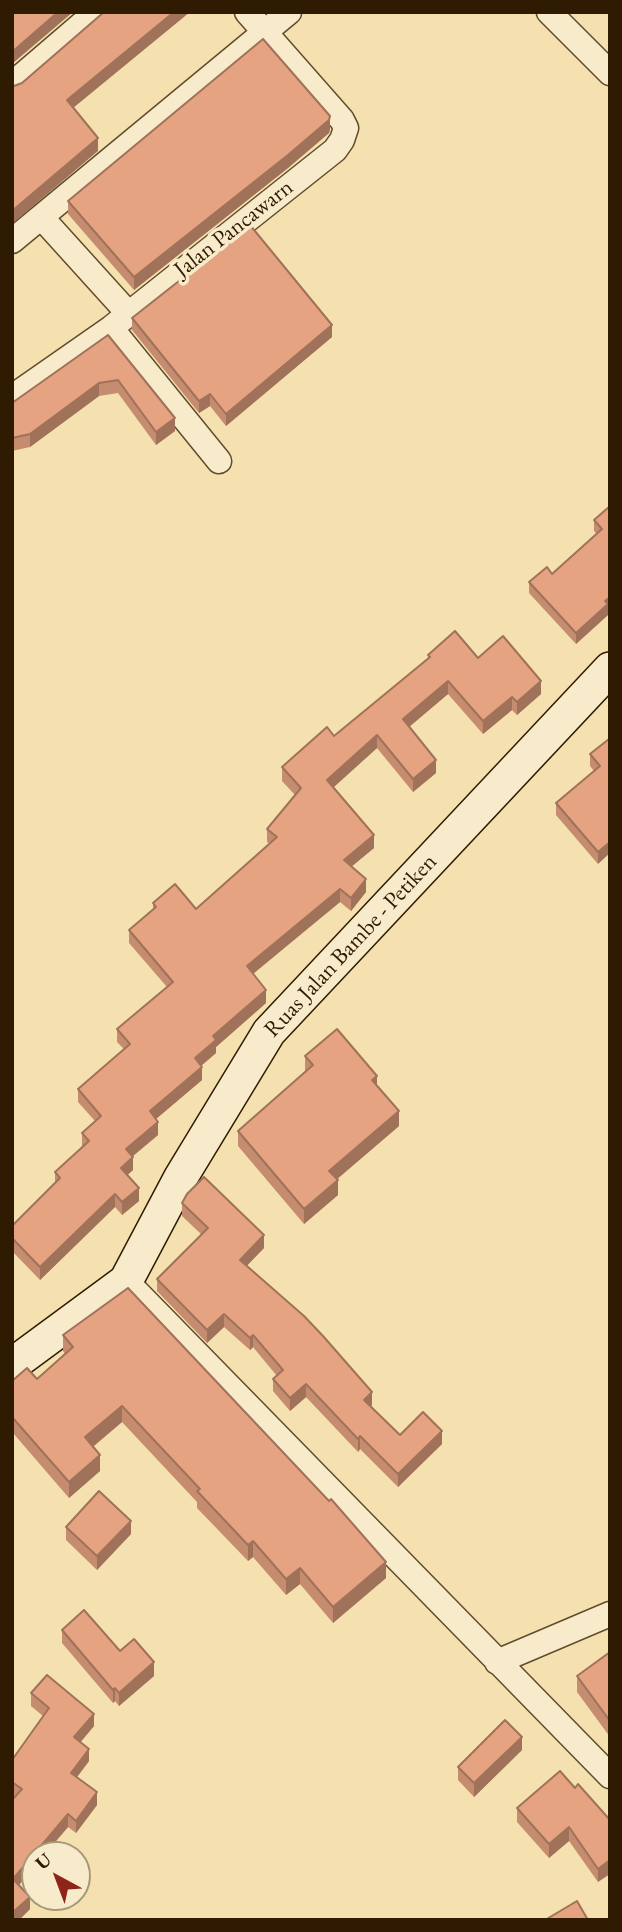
<!DOCTYPE html>
<style>
body{margin:0}
#map{position:relative;width:622px;height:1932px;overflow:hidden;background:#f5e0af;font-family:"EB Garamond",serif}
canvas{display:block}
.frame{position:absolute;inset:0;border:14px solid #2f1b01;pointer-events:none}
.north{position:absolute;left:21px;top:1841px;width:70px;height:70px;box-sizing:border-box;background:#f8ebcb;border:2px solid #a8987a;border-radius:50%;rotate:319deg;font-size:19px;font-weight:700;line-height:28px;text-align:center;color:#2f1b01}
.north::after{content:'';display:block;margin:auto;width:24px;height:32px;background:#8f2418;clip-path:polygon(50% 0,100% 100%,50% 72%,0 100%)}
</style>
<div id="map">
<canvas width="622" height="1932"></canvas>
<div class="frame"></div>
<div class="north">U</div>
</div>
<script>
const ctx = document.querySelector('canvas').getContext('2d');
ctx.lineJoin = 'round';
const toPath = rows => new Path2D(rows.map(r => 'M' + r).join(''));
function stroke(path, color, width, dash) { ctx.strokeStyle = color; ctx.lineWidth = width; ctx.lineCap = dash ? 'butt' : 'round'; ctx.setLineDash(dash || []); ctx.stroke(path); }
function paint(path, color) { ctx.fillStyle = color; ctx.fill(path, 'evenodd'); }
function write(font, color, halo, rows, align = 'center') {
  ctx.font = font + ' "EB Garamond",serif'; ctx.lineWidth = 7; ctx.setLineDash([]); ctx.textBaseline = 'middle'; ctx.strokeStyle = halo; ctx.fillStyle = color; for (const [text, x, y, turn = 0] of rows) {
    ctx.save(); ctx.translate(x, y); ctx.rotate((+turn || 0) * Math.PI / 180); ctx.textAlign = isNaN(turn) ? turn : align; if (halo) ctx.strokeText(text, 0, 0); ctx.fillText(text, 0, 0); ctx.restore();
  }
}
const street = toPath([
 [549,12,610,73],
 [12,84,96,12],
 [42,218,128,313],
 [12,241,289,12],
 [111,328,219,461],
 [12,397,111,328,335,150,342,140,346,128,342,120,247,12],
 [126,1281,610,1776],
 [497,1662,610,1614]
]);
const secondary = toPath([
 [12,1365,126,1281,181,1177,269,1032,610,669]
]);
stroke(street, '#604c2c', 27);
stroke(secondary, '#2f1b01', 36);
stroke(street, '#f8ebcb', 24);
stroke(secondary, '#f8ebcb', 33);
paint(toPath([
 [330,129,329,133,288,168,134,290,68,214,68,201],
 [132,318,332,337,226,426,210,406,199,413,132,330],
 [108,335,175,431,156,445,118,393,99,396,30,447,12,451,12,403],
 [610,466,610,481,608,479,608,468],
 [610,506,610,608,608,609,608,615,576,644,529,593,529,582,552,574,597,534,594,531,594,520],
 [428,655,478,658,541,694,517,715,512,710,483,734,448,694,409,727,436,773,413,792,377,748,334,787,374,848,351,866,366,892,351,911,340,902,253,973,266,1003,216,1047,216,1053,201,1066,202,1080,156,1119,158,1135,132,1156,133,1170,127,1175,139,1201,122,1215,115,1207,40,1280,12,1251,12,1226,55,1183,55,1172,83,1147,82,1146,82,1133,95,1121,78,1102,78,1089,124,1049,117,1042,117,1029,167,987,129,943,129,930,153,910,153,903,196,909,270,844,267,842,267,829,295,795,282,781,282,767,334,736,428,658],
 [610,740,598,864,556,815,556,803,594,771,590,766,590,754],
 [305,1056,377,1086,399,1126,337,1179,338,1195,304,1224,238,1146,238,1131,305,1072],
 [182,1203,264,1248,246,1266,372,1405,371,1406,400,1435,442,1444,398,1487,360,1449,358,1452,306,1397,290,1411,273,1391,273,1379,277,1376,253,1347,250,1350,224,1327,207,1343,157,1291,157,1279,202,1235,182,1216],
 [63,1335,386,1578,333,1623,300,1584,286,1595,253,1557,248,1561,197,1508,197,1502,122,1422,93,1447,100,1471,69,1498,13,1433,12,1381,37,1379,65,1354,63,1351],
 [66,1527,131,1534,97,1570,66,1540],
 [62,1630,120,1651,154,1676,119,1706,115,1701,113,1703,62,1643],
 [610,1652,610,1737,577,1692,577,1676],
 [31,1693,94,1726,80,1742,89,1761,77,1777,97,1805,76,1833,68,1827,44,1855,35,1855,35,1866,19,1885,30,1909,19,1920,15,1796,12,1794,12,1760,43,1716,31,1706],
 [522,1750,474,1797,458,1780,458,1767],
 [575,1788,610,1820,598,1882,569,1841,549,1858,517,1822,517,1808]
]), '#c58c6f');
paint(toPath([
 [58,12,73,12,12,64,12,52],
 [174,12,190,12,67,113,67,100],
 [330,116,330,129,329,133,288,168,134,290,134,277],
 [98,138,98,151,12,224,12,211],
 [332,325,332,337,226,426,226,414],
 [99,383,99,396,30,447,30,434],
 [210,394,210,406,199,413,199,401],
 [175,418,175,431,156,445,156,432],
 [610,597,608,615,576,644,576,633],
 [448,681,448,694,403,732,403,719],
 [541,681,541,694,517,715,517,702],
 [512,697,512,710,483,734,483,721],
 [377,735,377,748,327,793,327,780],
 [436,760,436,773,413,792,413,779],
 [374,835,374,848,344,873,344,860],
 [610,842,610,853,598,864,598,852],
 [366,879,366,892,351,911,351,898],
 [340,889,340,902,247,979,247,966],
 [266,990,266,1003,216,1047,216,1053,195,1071,195,1058,213,1036],
 [202,1067,202,1080,150,1124,150,1111],
 [377,1076,377,1091,372,1080],
 [399,1111,399,1126,329,1186,329,1171],
 [158,1122,158,1135,126,1162,126,1149],
 [133,1157,133,1170,121,1181,121,1168],
 [338,1180,338,1195,304,1224,304,1209],
 [139,1188,139,1201,122,1215,122,1202],
 [115,1194,115,1207,40,1280,40,1267],
 [264,1235,264,1248,240,1273,240,1260],
 [224,1314,224,1327,207,1343,207,1330],
 [253,1335,253,1347,250,1350,250,1338],
 [306,1384,306,1397,290,1411,290,1398],
 [372,1392,372,1405,364,1412,364,1400],
 [122,1406,122,1422,85,1453,85,1437],
 [442,1431,442,1444,398,1487,398,1474],
 [360,1436,360,1449,358,1452,358,1439],
 [100,1455,100,1471,69,1498,69,1482],
 [131,1521,131,1534,97,1570,97,1556],
 [253,1541,253,1557,248,1561,248,1545],
 [386,1562,386,1578,333,1623,333,1607],
 [300,1568,300,1584,286,1595,286,1579],
 [154,1662,154,1676,119,1706,119,1693],
 [115,1688,115,1701,113,1703,113,1690],
 [94,1714,94,1726,74,1750,74,1737],
 [522,1737,522,1750,474,1797,474,1783],
 [89,1749,89,1761,71,1785,71,1773],
 [97,1792,97,1805,76,1833,76,1821],
 [68,1814,68,1827,44,1855,35,1855,35,1866,13,1892,13,1879],
 [569,1827,569,1841,549,1858,549,1844],
 [610,1860,610,1874,598,1882,598,1869],
 [30,1897,30,1909,19,1920,12,1920,12,1913]
]), '#a0725a');
const building = toPath([
 [12,12,58,12,12,52,12,12],
 [104,12,174,12,67,100,98,138,12,211,12,85,14,86,22,83,104,12],
 [263,39,330,116,329,120,288,155,134,277,68,201,263,39],
 [250,225,332,325,226,414,210,394,199,401,132,318,250,225],
 [108,335,175,418,156,432,118,380,99,383,30,434,12,438,12,403,108,335],
 [610,506,610,597,605,601,608,604,576,633,529,582,547,567,552,574,602,529,594,520,610,506],
 [455,631,478,658,503,636,541,681,517,702,512,697,483,721,448,681,403,719,436,760,413,779,377,735,327,780,374,835,344,860,366,879,351,898,340,889,247,966,266,990,213,1036,216,1040,195,1058,202,1067,150,1111,158,1122,126,1149,133,1157,121,1168,139,1188,122,1202,115,1194,40,1267,12,1238,12,1226,60,1178,55,1172,89,1141,82,1133,101,1116,78,1089,130,1044,117,1029,173,982,129,930,156,907,153,903,175,884,196,909,277,837,267,829,301,788,282,767,327,727,334,736,430,657,428,655,455,631],
 [609,739,610,740,610,842,598,852,556,803,600,766,590,754,609,739],
 [337,1029,377,1076,372,1080,399,1111,329,1171,338,1180,304,1209,238,1131,313,1065,305,1056,337,1029],
 [204,1177,264,1235,240,1260,304,1316,323,1336,372,1392,364,1400,400,1435,423,1412,442,1431,398,1474,360,1436,358,1439,306,1384,290,1398,273,1379,283,1370,253,1335,250,1338,224,1314,207,1330,157,1279,208,1228,182,1203,187,1194,204,1177],
 [128,1288,329,1501,331,1499,386,1562,333,1607,300,1568,286,1579,253,1541,248,1545,197,1491,200,1489,122,1406,85,1437,100,1455,69,1482,12,1417,12,1381,27,1368,37,1379,73,1347,63,1335,128,1288],
 [99,1491,131,1521,97,1556,66,1527,99,1491],
 [84,1610,120,1651,134,1639,154,1662,119,1693,115,1688,113,1690,62,1630,84,1610],
 [610,1652,610,1721,577,1676,610,1652],
 [47,1675,94,1714,74,1737,89,1749,71,1773,97,1792,76,1821,68,1814,13,1879,30,1897,12,1913,12,1800,22,1789,12,1782,12,1760,49,1708,31,1693,47,1675],
 [505,1720,522,1737,474,1783,458,1767,505,1720],
 [560,1771,575,1788,578,1784,610,1820,610,1860,598,1869,569,1827,549,1844,517,1808,560,1771],
 [577,1901,588,1920,545,1920,577,1901]
]);
paint(building, '#e5a381');
stroke(building, '#a0725a', 2);
write('23px', '#2f1b01', '#f8ebcb', [
 ["Jalan Pancawarn",234,229,-38],
 ["Ruas Jalan Bambe - Petiken",351,946,-47]
]);
</script>
